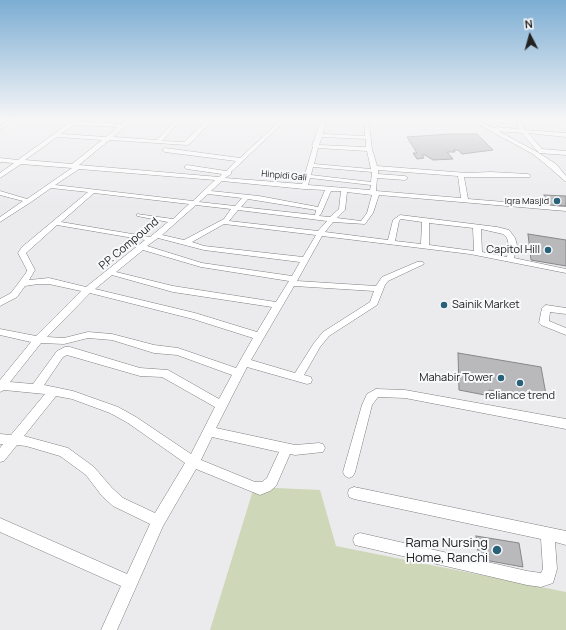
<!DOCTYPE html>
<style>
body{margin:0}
#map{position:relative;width:566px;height:630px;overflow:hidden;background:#ebebee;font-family:Manrope,sans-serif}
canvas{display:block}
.north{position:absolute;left:510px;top:16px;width:40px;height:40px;-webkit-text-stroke:3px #f8f9fb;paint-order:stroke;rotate:354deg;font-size:11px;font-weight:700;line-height:16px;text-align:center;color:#222223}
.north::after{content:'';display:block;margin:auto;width:14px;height:18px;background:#222223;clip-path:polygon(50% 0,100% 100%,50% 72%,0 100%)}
</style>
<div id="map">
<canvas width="566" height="630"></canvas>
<div class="north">N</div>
</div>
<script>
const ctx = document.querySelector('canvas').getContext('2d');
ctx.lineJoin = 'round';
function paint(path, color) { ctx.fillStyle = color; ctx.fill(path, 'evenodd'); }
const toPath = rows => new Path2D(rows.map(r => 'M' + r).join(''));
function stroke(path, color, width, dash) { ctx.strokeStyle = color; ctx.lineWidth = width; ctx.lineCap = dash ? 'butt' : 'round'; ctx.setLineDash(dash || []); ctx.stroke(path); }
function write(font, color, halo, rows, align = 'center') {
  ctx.font = font + ' Manrope,sans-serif'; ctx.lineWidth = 4; ctx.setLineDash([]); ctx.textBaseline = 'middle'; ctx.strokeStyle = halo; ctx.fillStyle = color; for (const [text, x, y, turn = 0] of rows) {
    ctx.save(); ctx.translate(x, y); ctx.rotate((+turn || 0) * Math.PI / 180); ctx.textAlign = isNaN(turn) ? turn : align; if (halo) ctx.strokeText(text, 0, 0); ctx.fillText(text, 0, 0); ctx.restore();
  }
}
paint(toPath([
 [254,487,320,490,336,546,566,592,566,630,210,630]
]), '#ced7b7');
const building = toPath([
 [449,134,477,134,493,150,462,154,458,150,454,150,455,152,447,152,453,159,433,160,425,155,422,155,424,158,417,159,413,153,417,153,407,137,449,134],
 [544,195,566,196,566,206,550,205,544,195],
 [528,234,566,240,566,266,531,260,528,234],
 [458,353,541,367,547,400,489,390,490,396,459,390,458,353],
 [476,536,519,543,523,567,479,559,476,536]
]);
paint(building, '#b9b9bc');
stroke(building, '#868789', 1);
const minor = toPath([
 [9,120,15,120,0,130,0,126,9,120],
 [73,120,122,124,127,120,132,120,113,137,157,140,176,120,181,120,162,141,184,142,207,120,212,120,191,143,187,145,111,140,108,141,79,165,219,177,222,174,187,169,184,167,187,165,226,171,236,161,165,152,162,150,165,148,240,158,281,120,286,120,231,172,231,174,225,178,302,184,313,147,312,146,321,120,326,120,323,134,365,136,365,124,369,123,372,149,377,166,467,173,491,172,528,174,531,176,530,177,464,177,468,199,566,207,566,211,379,195,373,213,365,224,333,222,325,232,388,240,393,220,400,215,497,227,509,230,515,238,517,245,514,258,566,269,566,273,470,254,322,236,297,281,376,286,382,277,417,262,423,262,424,264,388,281,385,285,377,305,329,336,320,347,304,375,311,377,312,380,311,383,307,384,247,367,216,428,295,445,319,443,323,444,325,448,323,452,295,455,290,454,276,486,270,491,260,495,196,469,163,526,117,630,101,630,121,586,0,532,0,518,127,574,150,524,113,506,102,496,86,475,60,456,26,446,17,445,4,461,0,462,0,448,3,444,0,444,0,434,11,435,45,394,4,390,0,392,0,380,31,342,0,335,0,329,36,336,81,291,49,284,38,284,25,286,17,297,0,306,0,299,11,293,26,273,27,270,18,253,22,247,88,192,51,188,31,202,0,222,0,217,23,201,0,195,0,191,27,199,72,168,21,164,0,178,0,173,14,163,0,162,0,158,18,160,73,120],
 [74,125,118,127,106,137,61,134,74,125],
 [57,137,102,140,72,164,25,160,57,137],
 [322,137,366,139,366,147,319,145,322,137],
 [318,148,367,151,371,169,314,164,318,148],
 [313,167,372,172,371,182,311,175,313,167],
 [79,169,215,180,193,201,55,185,79,169],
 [378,170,458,176,461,198,376,191,377,178,405,180,408,178,405,176,378,174,378,170],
 [310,178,371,185,370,190,308,185,310,178],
 [222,181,304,189,325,190,318,207,259,196,211,191,222,181],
 [331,191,341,191,339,209,330,217,319,216,321,214,331,191],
 [347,192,372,195,367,213,361,221,337,218,345,210,347,192],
 [94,193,189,204,173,219,137,214,137,216,168,222,150,237,61,222,94,193],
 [208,194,242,198,235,206,199,202,208,194],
 [248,199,316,210,315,215,241,207,248,199],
 [196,205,231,209,224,219,184,240,162,235,196,205],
 [238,210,327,221,318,231,229,221,238,210],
 [401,219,422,222,421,244,395,241,399,221,401,219],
 [429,223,473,228,474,251,429,245,429,223],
 [224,224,316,235,303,257,204,246,192,242,224,224],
 [57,225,145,240,86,287,49,278,29,280,35,270,26,253,57,225],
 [481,229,503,234,507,238,509,245,507,257,482,252,481,229],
 [158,238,204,250,300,262,292,276,202,263,147,246,158,238],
 [143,250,201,267,289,281,276,302,173,286,116,272,143,250],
 [112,275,173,292,272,307,257,332,195,313,95,289,112,275],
 [294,286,374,291,370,302,323,332,314,343,295,373,251,360,294,286],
 [90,293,193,319,253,338,236,368,178,348,154,345,112,334,88,332,64,338,47,337,90,293],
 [88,338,112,340,154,353,177,355,232,375,219,399,168,370,140,368,70,347,65,347,57,351,33,384,10,382,41,343,64,344,88,338],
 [67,355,140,376,162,377,215,407,191,454,136,417,118,407,73,391,44,385,63,357,67,355],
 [56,396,72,399,110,413,128,423,185,463,155,513,123,498,112,488,94,467,68,448,24,436,56,396],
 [212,437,279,452,267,478,262,482,255,482,201,460,212,437],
 [515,120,520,120,525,130,566,133,566,137,528,133,542,149,566,151,566,155,539,153,522,133,496,131,493,129,496,127,519,129,515,120],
 [559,120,566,120,566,122,559,121,559,120],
 [546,305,566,308,566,314,550,312,549,321,566,328,566,335,541,325,539,323,542,308,546,305],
 [376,389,405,390,566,419,566,429,405,398,378,397,372,405,355,472,353,476,349,478,345,476,343,472,362,405,367,394,376,389],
 [354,487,566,531,566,545,555,542,557,569,553,583,541,587,527,585,355,545,353,540,355,535,360,533,527,571,541,573,543,569,541,539,354,499,349,497,348,493,349,489,354,487]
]);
const major = toPath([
 [470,120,478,120,537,152,556,164,566,176,566,182,550,168,533,154,470,120]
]);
stroke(minor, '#7f7f81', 1);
stroke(major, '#7f7f81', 1);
paint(minor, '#fff');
paint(major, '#fff');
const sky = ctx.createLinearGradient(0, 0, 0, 209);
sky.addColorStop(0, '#7cadd3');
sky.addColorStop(0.57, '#f6f6f7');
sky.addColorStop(1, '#f6f6f700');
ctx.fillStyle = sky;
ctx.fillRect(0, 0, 566, 209);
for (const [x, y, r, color] of [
 [557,201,4,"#28617a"],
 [548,250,4,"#28617a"],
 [444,305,4,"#28617a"],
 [501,378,4,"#28617a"],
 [520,383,4,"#28617a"],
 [497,550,5,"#28617a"]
]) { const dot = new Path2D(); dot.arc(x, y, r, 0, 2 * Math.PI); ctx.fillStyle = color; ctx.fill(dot); stroke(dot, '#f8f9fb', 1.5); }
write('9px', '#222223', '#f8f9fb', [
 ["Hinpidi Gali",284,176,5]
]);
write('9px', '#222223', '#f8f9fb', [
 ["Iqra Masjid",549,201]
], 'right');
write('11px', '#222223', '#f8f9fb', [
 ["P.P. Compound",129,244,-40]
]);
write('11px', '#222223', '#f8f9fb', [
 ["Capitol Hill",540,250],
 ["Sainik Market",452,305,"left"],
 ["Mahabir Tower",493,378],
 ["reliance trend",520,396,"center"]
], 'right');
write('13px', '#222223', '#f8f9fb', [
 ["Rama Nursing",488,543],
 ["Home, Ranchi",488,558]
], 'right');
</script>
